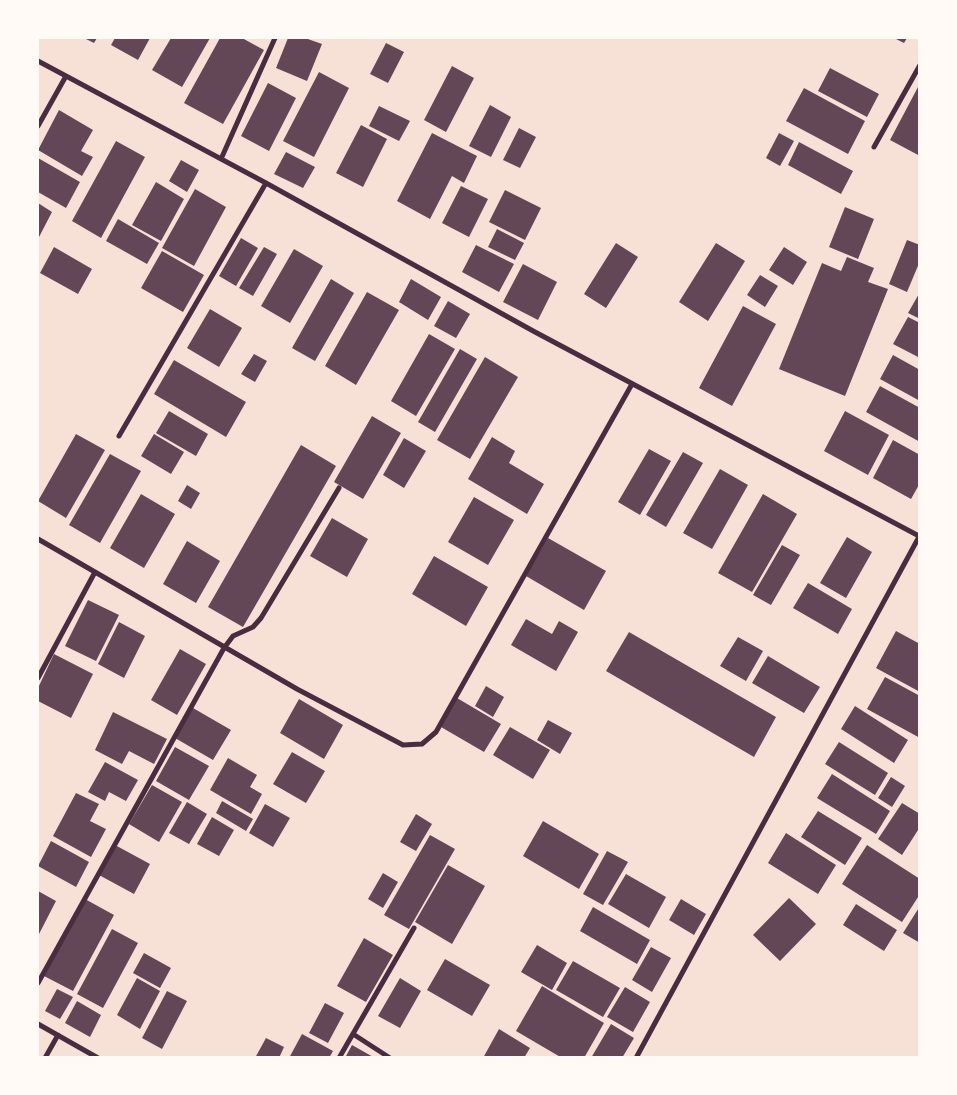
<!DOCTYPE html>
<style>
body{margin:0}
#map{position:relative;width:957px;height:1095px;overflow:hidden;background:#f7e1d7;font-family:"Open Sans",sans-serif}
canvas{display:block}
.frame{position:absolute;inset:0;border:39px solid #fffaf5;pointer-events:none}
</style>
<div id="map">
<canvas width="957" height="1095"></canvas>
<div class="frame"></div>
</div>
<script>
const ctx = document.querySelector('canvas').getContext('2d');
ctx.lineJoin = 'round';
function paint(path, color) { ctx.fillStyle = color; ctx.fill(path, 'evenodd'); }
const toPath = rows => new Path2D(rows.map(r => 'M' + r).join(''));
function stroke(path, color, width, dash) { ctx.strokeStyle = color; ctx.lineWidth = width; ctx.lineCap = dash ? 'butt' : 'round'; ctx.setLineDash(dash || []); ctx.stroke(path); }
paint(toPath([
 [84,38,97,38,94,43],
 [115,38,150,38,138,60,111,45],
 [171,38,210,38,182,87,152,70],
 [220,38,242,38,264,50,223,124,184,103],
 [288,38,305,38,322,44,307,81,276,68],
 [894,38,907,38,904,43],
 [386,43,404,52,388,83,370,74],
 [452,66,474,78,446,132,424,120],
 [830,68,879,94,867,117,818,91],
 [319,72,349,88,314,157,283,141],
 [268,83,296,98,269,151,241,136],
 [918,87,920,87,920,156,890,140],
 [804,88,865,121,848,154,786,121],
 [490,105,511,117,491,157,469,146],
 [379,106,410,121,399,141,369,126],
 [59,110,93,130,81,151,93,157,82,176,38,150],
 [361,125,387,139,363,187,336,173],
 [519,128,536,137,520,168,503,160],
 [432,133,477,156,464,183,452,176,430,219,397,201],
 [779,133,794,141,780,166,766,158],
 [116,141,145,157,101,238,72,221],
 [799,142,853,171,841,194,788,165],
 [286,152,315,167,303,188,274,174],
 [38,158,80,182,66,208,38,192],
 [181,160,199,170,187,192,169,181],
 [156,182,184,199,161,241,132,225],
 [461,186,488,199,469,237,442,223],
 [195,189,226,207,194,266,162,248],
 [505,190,541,208,525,240,489,222],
 [38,203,52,212,38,239],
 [845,207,874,219,858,259,829,247],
 [118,219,159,243,147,264,106,241],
 [497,229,524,243,515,260,488,247],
 [241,238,258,248,236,286,219,276],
 [907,240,920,245,920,261,907,292,889,284],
 [616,243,638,257,606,308,584,294],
 [716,243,745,261,708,321,679,302],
 [476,245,514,264,499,292,462,272],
 [54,247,92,269,78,294,40,273],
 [264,247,277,254,253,296,239,288],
 [784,247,807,262,793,285,769,270],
 [294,249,323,266,290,323,261,306],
 [162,251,204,275,183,312,141,288],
 [847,257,874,268,868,282,888,289,845,396,779,369,822,263,841,271],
 [523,264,557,282,538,320,503,302],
 [760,275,778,286,765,307,747,295],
 [331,279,354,293,315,361,292,348],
 [411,279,441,297,428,320,399,302],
 [367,292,399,310,356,385,325,366],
 [920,292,920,319,908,313],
 [448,301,470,314,456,338,434,326],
 [743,306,776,324,732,406,699,388],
 [210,309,242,328,219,367,187,348],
 [908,317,920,323,920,358,893,344],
 [429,334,455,349,416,416,391,401],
 [460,349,477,359,435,432,418,422],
 [254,354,267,361,255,382,241,374],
 [893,355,920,370,920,401,880,379],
 [485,357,518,377,470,459,437,440],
 [174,360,246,402,226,437,154,394],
 [880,386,920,408,920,442,866,412],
 [169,411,208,434,196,456,156,433],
 [845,411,889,435,868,475,824,451],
 [372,416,401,433,363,499,334,482],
 [76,434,105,450,66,518,38,501],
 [154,434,184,452,171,474,141,456],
 [492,437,515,451,509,463,544,484,527,514,468,479],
 [404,438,426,451,404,488,383,475],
 [893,440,920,455,920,483,911,499,873,478],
 [301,445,336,466,243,627,208,607],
 [649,449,671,461,640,515,618,502],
 [683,452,703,463,666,527,646,515],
 [110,454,141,471,100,543,69,525],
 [720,469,748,485,712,549,683,533],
 [187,485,200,493,191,509,178,501],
 [141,494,175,514,144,568,110,548],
 [763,494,797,514,752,592,718,573],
 [474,497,514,520,488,565,448,542],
 [332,518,368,539,347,577,310,556],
 [847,537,872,552,846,598,820,583],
 [548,538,606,571,584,610,526,576],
 [187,541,220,561,196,603,163,584],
 [782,545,800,555,771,605,753,595],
 [434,556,488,587,466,626,412,594],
 [808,583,852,609,838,634,793,608],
 [88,600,119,615,96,661,65,646],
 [526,619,552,634,559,621,578,632,556,671,511,645],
 [119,622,145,636,124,678,98,664],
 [896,631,920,644,920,692,876,668],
 [629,632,776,717,754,757,606,671],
 [738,637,763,651,746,681,720,666],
 [180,649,206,664,177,715,151,700],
 [54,654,93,674,71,718,38,701,38,688],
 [768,656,820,687,804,713,752,683],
 [885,677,920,696,920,738,867,709],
 [486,686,504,697,493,717,475,706],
 [457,698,501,724,484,752,441,727],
 [299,699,343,725,324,759,280,733],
 [855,706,908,740,894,763,841,729],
 [193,708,231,730,213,760,175,738],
 [113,712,167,739,154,764,129,751,122,764,95,750],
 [548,720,572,733,560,754,537,740],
 [510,727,550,750,533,779,493,755],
 [839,742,888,773,875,795,825,764],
 [175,747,209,766,189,800,156,781],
 [292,752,325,771,306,803,273,784],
 [228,758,257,775,250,787,262,794,251,814,210,790],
 [105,762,138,780,126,801,109,792,105,801,88,792],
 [832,774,890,811,876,834,817,798],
 [891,777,905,786,892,807,878,798],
 [152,785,182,802,159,842,129,824],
 [76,793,99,804,90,821,106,829,91,857,53,836],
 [222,801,253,819,246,831,216,813],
 [187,802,207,814,189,844,169,833],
 [902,803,920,814,920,827,902,855,878,839],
 [265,804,290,818,273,847,249,833],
 [818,811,862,838,845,865,801,837],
 [416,814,432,824,416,851,400,842],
 [212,817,234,830,219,856,197,844],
 [543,821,599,854,579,889,523,856],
 [786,833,836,865,818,894,768,863],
 [430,835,455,849,409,929,384,915],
 [51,841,89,862,76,887,38,866],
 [115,845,150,864,134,894,99,875],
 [867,845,920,879,920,894,902,922,842,884],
 [607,851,628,862,603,905,583,894],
 [448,865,485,886,452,944,415,922],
 [383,873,398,882,383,908,368,899],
 [626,874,666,897,649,928,608,904],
 [38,891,56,901,38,936],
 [789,898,816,924,780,961,753,935],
 [85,899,114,915,73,991,44,976],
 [681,899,706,914,694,935,669,920],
 [856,904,897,930,884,951,843,925],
 [920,906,920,943,903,933],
 [593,907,650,940,637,964,580,931],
 [112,929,138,943,103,1008,77,994],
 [364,938,393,955,366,1002,337,986],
 [537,945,567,963,552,990,521,972],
 [651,947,671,958,652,992,632,980],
 [144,953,171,968,160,988,133,973],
 [445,959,490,985,472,1016,427,990],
 [573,961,620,988,603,1017,556,990],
 [137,978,160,991,140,1029,117,1015],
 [400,978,421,991,400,1028,378,1016],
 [542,986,604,1023,584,1058,562,1058,516,1031],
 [625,987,650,1002,633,1032,607,1017],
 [57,989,73,997,60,1019,45,1011],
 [167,991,187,1001,162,1049,142,1038],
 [77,1001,101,1015,90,1037,65,1023],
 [325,1003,344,1013,328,1043,309,1033],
 [611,1024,634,1038,622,1058,591,1058],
 [499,1029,530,1048,524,1058,483,1058],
 [302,1034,333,1051,329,1058,289,1058],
 [266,1038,284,1047,279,1058,255,1058],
 [352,1045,375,1058,345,1058]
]), '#644757');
stroke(toPath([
 [38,61,266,183,535,332,919,536],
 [38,126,66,76],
 [874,147,920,65],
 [221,159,275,38],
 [119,436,266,183],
 [38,539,297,689,403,745,422,744,436,732,632,384],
 [38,678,95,572],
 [38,983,224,648,233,636,253,627,261,618,339,488],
 [38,1024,98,1058],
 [353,1034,390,1058],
 [45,1058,58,1035],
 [339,1058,414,928],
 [636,1058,920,535]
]), '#4a2c40', 5);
</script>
